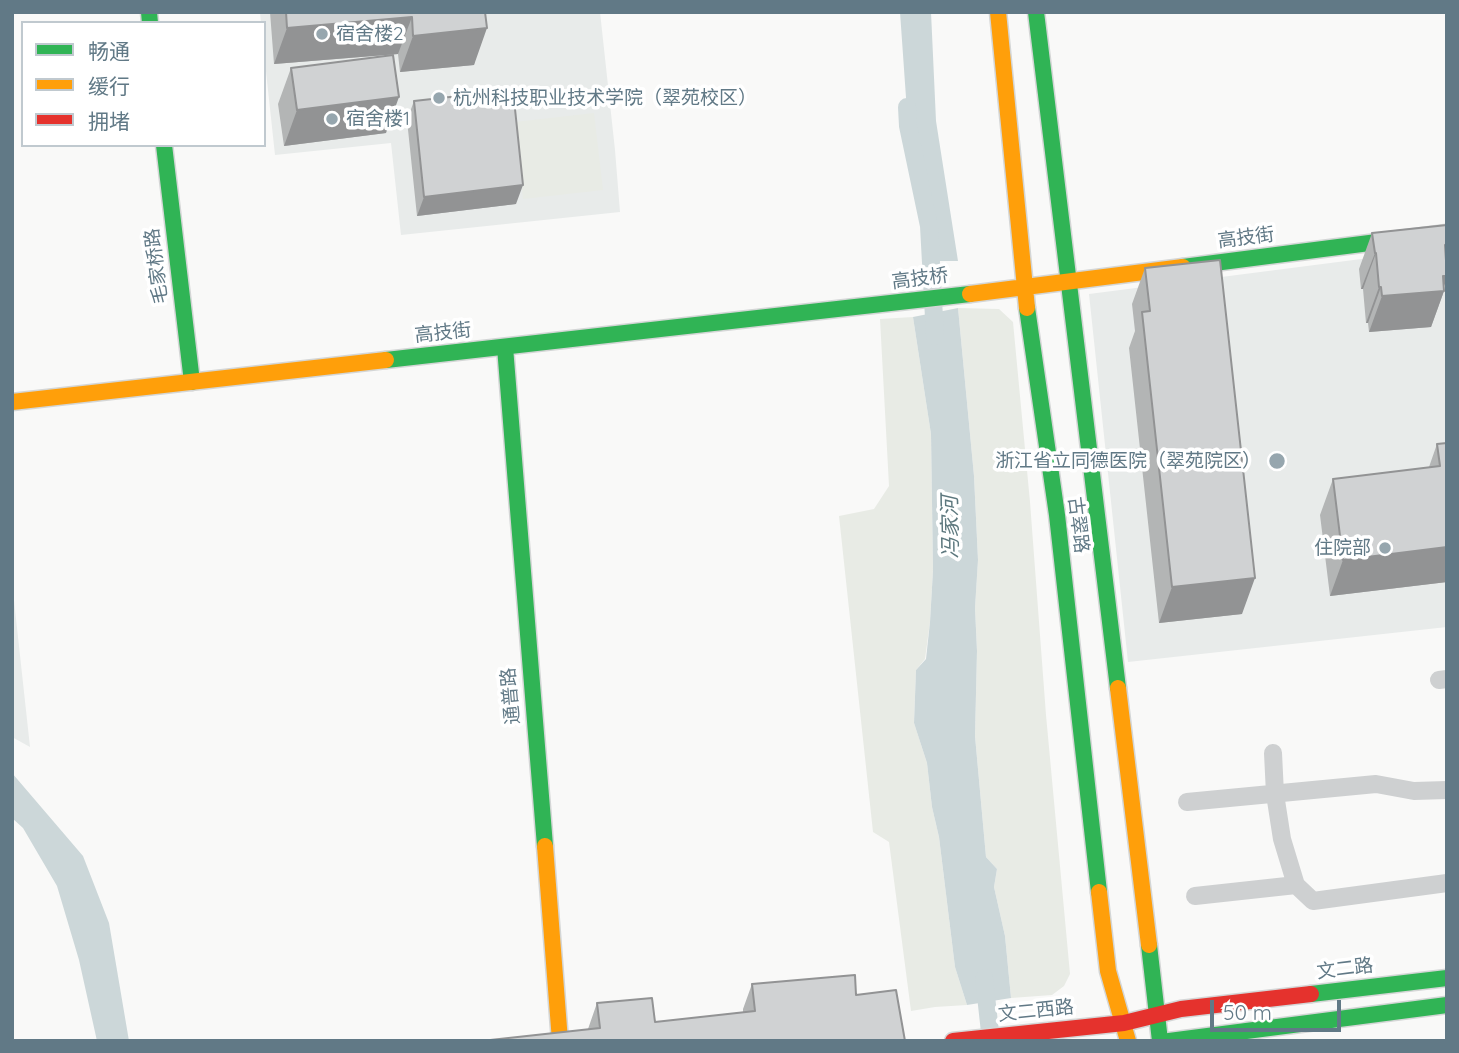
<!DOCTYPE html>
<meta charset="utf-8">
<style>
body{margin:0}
#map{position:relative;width:1459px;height:1053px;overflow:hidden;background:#f9f9f8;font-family:Quicksand,"Noto Sans SC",sans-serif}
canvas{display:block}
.frame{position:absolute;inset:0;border:14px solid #617986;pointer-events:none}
.legend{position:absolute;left:21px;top:21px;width:245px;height:126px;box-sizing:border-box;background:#fff;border:2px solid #c0c9cf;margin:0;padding:9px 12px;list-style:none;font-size:21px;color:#617986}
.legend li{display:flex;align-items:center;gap:14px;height:35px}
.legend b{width:35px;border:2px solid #c0c9cf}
.scale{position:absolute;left:1210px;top:1000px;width:131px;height:32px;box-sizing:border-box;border:4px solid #617986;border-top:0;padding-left:9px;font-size:21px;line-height:24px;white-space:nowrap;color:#617986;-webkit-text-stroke:5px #fff;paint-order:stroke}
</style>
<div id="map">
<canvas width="1459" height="1053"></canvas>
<div class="frame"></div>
<ul class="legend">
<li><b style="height:9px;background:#30b455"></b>畅通</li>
<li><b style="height:9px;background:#ff9f0a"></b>缓行</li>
<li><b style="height:9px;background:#e5322d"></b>拥堵</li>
</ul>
<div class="scale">50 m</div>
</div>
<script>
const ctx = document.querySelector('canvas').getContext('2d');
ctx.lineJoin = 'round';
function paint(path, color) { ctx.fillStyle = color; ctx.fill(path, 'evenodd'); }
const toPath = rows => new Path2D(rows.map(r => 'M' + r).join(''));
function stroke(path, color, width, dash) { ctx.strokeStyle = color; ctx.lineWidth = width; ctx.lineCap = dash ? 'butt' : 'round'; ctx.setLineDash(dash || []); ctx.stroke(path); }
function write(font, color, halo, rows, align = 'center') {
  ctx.font = font + ' Quicksand,"Noto Sans SC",sans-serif'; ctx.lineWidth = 7; ctx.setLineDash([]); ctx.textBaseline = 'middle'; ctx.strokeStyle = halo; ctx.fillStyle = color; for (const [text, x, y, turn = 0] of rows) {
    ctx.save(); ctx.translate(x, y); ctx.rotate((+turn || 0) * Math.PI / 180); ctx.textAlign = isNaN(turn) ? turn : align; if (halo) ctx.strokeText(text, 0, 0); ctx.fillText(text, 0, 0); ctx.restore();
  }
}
paint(toPath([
 [260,12,600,12,615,150,620,212,401,235,391,143,275,155,264,53,264,23,261,23],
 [1447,248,1447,627,1128,662,1089,294],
 [12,582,30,747,12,737]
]), '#e8ebea');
paint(toPath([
 [594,113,603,190,523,199,515,122],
 [958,308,999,309,1013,322,1030,502,1046,715,1070,974,1064,986,1052,995,1011,998,1005,936,994,887,997,869,986,857,975,736,977,651,975,608,978,560,974,476],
 [913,317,931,434,933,570,930,622,925,659,916,670,914,723,927,763,932,807,939,837,955,967,967,1005,935,1007,911,1011,889,842,873,832,839,516,874,509,889,486,880,319]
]), '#e8ebe5');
paint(toPath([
 [900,12,931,12,936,121,958,261,930,261,929,226,908,126],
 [958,308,974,476,978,560,975,608,977,651,975,736,986,857,997,869,994,887,1005,936,1011,998,967,1005,955,967,939,837,932,807,927,763,914,723,916,670,926,659,930,622,933,570,931,434,913,317],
 [12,773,83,856,109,923,129,1041,97,1041,79,960,57,886,23,828,12,818]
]), '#ccd7d9');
stroke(toPath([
 [907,107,908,126,929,226,935,336],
 [984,978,991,1041]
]), '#ccd7d9', 18);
const fast = toPath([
 [149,12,150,23],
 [1036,12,1118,688],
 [164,145,192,382],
 [1183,267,1447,233],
 [1027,308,1057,515,1099,892],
 [505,347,545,846],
 [386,360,970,294],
 [1149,945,1160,1041],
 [1311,994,1447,978],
 [1169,1041,1447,1005]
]);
const slow = toPath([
 [998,12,1027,308],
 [970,294,1183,267],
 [12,402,386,360],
 [1118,688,1149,945],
 [545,846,560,1041],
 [1099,892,1108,971,1128,1041]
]);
const jam = toPath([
 [953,1041,1124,1023,1181,1009,1311,994]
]);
stroke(fast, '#d4d6d6', 19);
stroke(slow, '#d4d6d6', 19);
stroke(jam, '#d4d6d6', 19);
stroke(toPath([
 [1439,680,1447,679],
 [1273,753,1275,794,1282,839,1296,885,1313,901,1447,883],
 [1187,802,1376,784,1414,791,1447,790],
 [1195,896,1296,885]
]), '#ced0d1', 18);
stroke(fast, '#30b455', 16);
stroke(slow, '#ff9f0a', 16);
stroke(jam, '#e5322d', 16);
paint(toPath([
 [270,12,485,12,474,65,400,72,398,54,274,64],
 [291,68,386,133,284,146,278,104],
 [414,101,516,204,417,216,407,120],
 [1372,233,1444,287,1444,291,1431,327,1369,332,1368,323,1366,323,1363,289,1361,289,1359,269],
 [1145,268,1242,614,1159,623,1129,348,1135,331,1132,304],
 [1447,443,1447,582,1330,596,1320,515,1333,479,1429,467,1437,444],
 [752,984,856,995,905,1041,588,1029,597,1003,655,1022,743,1012,743,1009]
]), '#b3b5b5');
paint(toPath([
 [412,17,398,54,274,64,287,28],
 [487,28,474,65,400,72,413,36],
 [399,97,386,133,284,146,297,110],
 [523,185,516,204,417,216,424,197],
 [1447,244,1447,279,1442,291,1444,291,1431,327,1369,332,1382,296],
 [1375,253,1376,253,1363,289,1361,289],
 [1379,287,1381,287,1368,323,1366,323],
 [1447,547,1447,582,1330,596,1343,560],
 [1255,578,1242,614,1159,623,1172,587]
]), '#929394');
const building = toPath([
 [286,12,485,12,487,28,413,36,412,17,287,28,286,12],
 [393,55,399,97,297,110,291,68,393,55],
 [513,90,523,185,424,197,414,101,513,90],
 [1447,225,1447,244,1445,245,1447,276,1443,276,1444,291,1382,296,1381,287,1379,287,1376,253,1375,253,1372,233,1447,225],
 [1220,260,1255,578,1172,587,1142,312,1150,311,1145,268,1220,260],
 [1447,443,1447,547,1343,560,1333,479,1440,466,1437,444,1447,443],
 [855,975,856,995,896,990,905,1041,481,1041,600,1028,597,1003,652,998,655,1022,755,1011,752,984,855,975]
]);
paint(building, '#d0d2d3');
stroke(building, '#929394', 2);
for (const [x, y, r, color] of [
 [322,34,7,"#96a6ae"],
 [439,98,7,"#96a6ae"],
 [332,119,7,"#96a6ae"],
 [1277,461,9,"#96a6ae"],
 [1385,548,7,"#96a6ae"]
]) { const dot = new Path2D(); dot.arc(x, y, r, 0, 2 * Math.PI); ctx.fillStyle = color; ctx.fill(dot); stroke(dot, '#fff', 2.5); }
write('19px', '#617986', '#fff', [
 ["宿舍楼2",336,34],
 ["杭州科技职业技术学院（翠苑校区）",453,98],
 ["宿舍楼1",346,119],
 ["浙江省立同德医院（翠苑院区）",1261,461,"right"],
 ["住院部",1371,548,"right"]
], 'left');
write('19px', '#617986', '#fff', [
 ["高技街",1246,238,-7],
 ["毛家桥路",157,266,-97],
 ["高技桥",920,279,-7],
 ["高技街",443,333,-6],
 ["古翠路",1078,525,83],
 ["通普路",511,696,-95],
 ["文二路",1345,969,-7],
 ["文二西路",1036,1011,-6]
]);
write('italic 21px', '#5d787e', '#fff', [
 ["冯家河",951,527,-91]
]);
</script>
